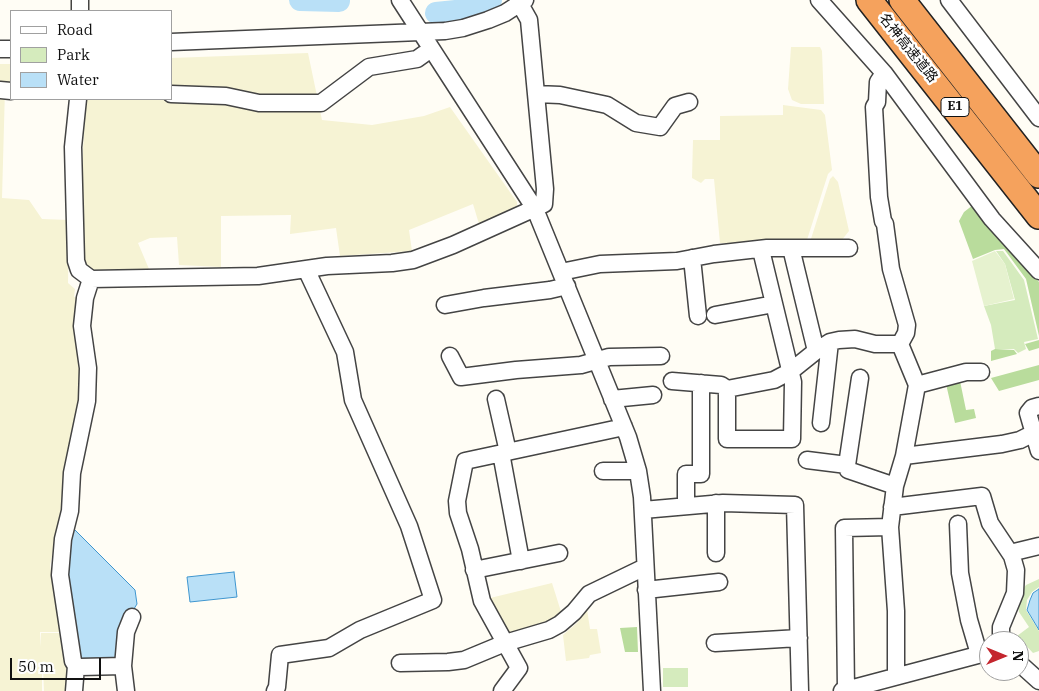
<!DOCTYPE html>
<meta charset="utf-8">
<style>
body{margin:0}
#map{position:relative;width:1039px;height:691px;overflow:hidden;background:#fffdf5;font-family:"IBM Plex Serif",serif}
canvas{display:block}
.legend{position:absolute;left:10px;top:10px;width:162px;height:90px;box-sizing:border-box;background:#fff;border:1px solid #a0a0a0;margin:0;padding:6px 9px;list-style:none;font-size:15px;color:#111}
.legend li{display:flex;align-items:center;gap:10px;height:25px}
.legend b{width:25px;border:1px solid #a0a0a0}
.north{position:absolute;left:979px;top:631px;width:50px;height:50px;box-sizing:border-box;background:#fff;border:1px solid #a0a0a0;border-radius:50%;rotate:90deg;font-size:14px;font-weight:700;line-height:20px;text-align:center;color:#111}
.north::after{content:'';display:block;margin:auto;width:18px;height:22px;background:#c4262e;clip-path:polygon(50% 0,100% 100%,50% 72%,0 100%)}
.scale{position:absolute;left:10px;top:658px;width:91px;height:22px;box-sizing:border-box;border:2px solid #111;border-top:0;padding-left:6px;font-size:15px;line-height:18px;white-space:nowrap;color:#111;-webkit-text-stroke:4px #fff;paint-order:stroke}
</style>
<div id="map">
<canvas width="1039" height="691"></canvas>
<ul class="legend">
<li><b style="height:6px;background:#fff"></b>Road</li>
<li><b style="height:14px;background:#d5ebbd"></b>Park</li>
<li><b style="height:14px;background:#b9e0f7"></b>Water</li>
</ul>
<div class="north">N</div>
<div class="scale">50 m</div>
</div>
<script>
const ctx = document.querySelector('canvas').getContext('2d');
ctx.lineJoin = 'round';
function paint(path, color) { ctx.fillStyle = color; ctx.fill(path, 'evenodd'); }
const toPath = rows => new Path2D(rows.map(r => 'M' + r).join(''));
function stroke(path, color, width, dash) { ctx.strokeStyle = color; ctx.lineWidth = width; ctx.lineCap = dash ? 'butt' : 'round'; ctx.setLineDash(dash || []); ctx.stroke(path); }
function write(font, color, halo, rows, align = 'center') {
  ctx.font = font + ' "IBM Plex Serif","Noto Sans JP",serif'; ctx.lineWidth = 5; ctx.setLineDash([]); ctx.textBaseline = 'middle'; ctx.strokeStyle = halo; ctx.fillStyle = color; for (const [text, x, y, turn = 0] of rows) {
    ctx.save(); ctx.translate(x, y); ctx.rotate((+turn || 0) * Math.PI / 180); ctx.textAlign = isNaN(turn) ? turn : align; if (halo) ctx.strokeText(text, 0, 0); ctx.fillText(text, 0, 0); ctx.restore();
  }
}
paint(toPath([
 [791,47,820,47,822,51,824,104,801,104,792,100,788,89],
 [308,53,322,120,372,125,424,116,450,107,517,202,517,210,479,224,473,204,409,230,412,251,340,256,336,228,290,234,291,215,221,216,221,267,179,265,177,237,150,238,138,243,149,269,92,270,83,263,83,150,86,99,171,99,171,58],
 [0,64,11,64,11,89,5,89,2,198,29,200,42,219,69,220,68,283,75,289,74,297,81,298,84,367,77,423,67,451,66,495,50,565,61,632,40,632,40,647,41,633,61,633,68,668,67,691,44,691,43,668,39,668,42,669,42,691,0,691],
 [783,105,821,110,825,115,832,170,828,174,806,243,720,243,714,179,705,179,701,183,692,178,693,140,720,140,720,116,783,115],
 [833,176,838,182,849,231,841,241,810,242,830,179],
 [552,583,563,618,507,639,486,599],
 [587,609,590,629,597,629,601,653,590,655,589,658,566,661,563,635,577,623]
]), '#f6f3d4');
paint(toPath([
 [996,251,1003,251,1024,280,1038,339,1024,342,1026,349,1018,353,1014,349,995,349,991,325,984,306,1015,300,1005,264],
 [1039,579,1039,587,1032,592,1027,600,1026,610,1039,631,1039,651,1033,653,1017,636,1029,627,1019,612,1018,604,1019,595,1026,585],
 [663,668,688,668,688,687,663,687]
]), '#d5ebbd');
paint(toPath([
 [973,205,1039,282,1039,336,1026,279,1004,249,995,250,973,259,959,221,964,212],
 [1039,340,1039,348,1029,351,1025,344],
 [995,349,1014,350,1017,354,991,361,991,351],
 [1039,365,1039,380,999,391,991,378],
 [960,381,966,410,974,409,976,418,955,423,946,384],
 [637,627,638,652,625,652,620,628]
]), '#b9dc9c');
paint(toPath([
 [995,251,1005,264,1014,299,984,306,972,261]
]), '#e6f2cf');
const water = toPath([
 [73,528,135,590,137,604,123,626,118,655,108,663,78,663,65,573,73,528],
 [234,572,237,597,190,602,187,577,234,572],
 [1039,589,1039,630,1027,610,1030,600,1033,593,1039,589]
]);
paint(water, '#b9e0f7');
stroke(water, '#3f96cf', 1);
stroke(toPath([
 [300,0,339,1],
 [436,13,465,10,491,0]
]), '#b9e0f7', 22);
const minor = toPath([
 [80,0,80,11],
 [400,0,535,209,628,437,638,471,642,497,652,691],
 [819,0,884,73,992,219,1039,271],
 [949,0,1039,118],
 [171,42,445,31,463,28,488,20,505,13,525,0],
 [0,49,11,49],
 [884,73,878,82,877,102,874,107,879,197,883,221,885,224,891,269,907,325,906,333,900,344,917,385,904,456,895,486,890,527,896,611,896,676],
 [0,90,11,91],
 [171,94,226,96,259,103,321,103,369,67,417,59,424,54],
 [536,94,560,95,607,105,636,123,660,127,675,106,689,102],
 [78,99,73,147,76,261,79,270,91,279,258,276,327,266,392,263,413,260,453,245,544,204,545,189,529,20,520,4],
 [791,248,816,351],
 [692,258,698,316],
 [561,272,600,264,677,261,714,254,767,248,849,248],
 [91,279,85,298,82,326,88,368,87,401,72,473,70,511,63,539,60,575,73,661,76,666,80,667,123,666,126,691],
 [445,305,484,298,550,290,567,286],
 [715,315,774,304],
 [450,356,461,377,516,370,581,365,609,357,661,356],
 [672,381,721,385,727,389,774,380,791,371,816,351,830,342,839,340,855,339,875,344,900,344],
 [917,385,966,372,981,372],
 [727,389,727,439,792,439,793,382,761,250],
 [496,399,508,452],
 [612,399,653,395],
 [1039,406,1032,408,1028,413,1039,451],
 [821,423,830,342],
 [501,453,521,561],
 [904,456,1002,444,1020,440,1034,433],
 [807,460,847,465,848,470,895,486],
 [847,465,860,378],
 [603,471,638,471],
 [716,503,716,553],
 [686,505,686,474,701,474,701,383],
 [892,507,982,496,990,523,1012,556,1016,570,1015,593,1001,627,1001,641],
 [643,510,723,503,795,505,800,691],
 [958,524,960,573,969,620,979,654],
 [1010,553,1039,546],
 [474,570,559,553],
 [646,590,719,582],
 [715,643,799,638],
 [400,663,448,662,464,660,505,643,549,630,560,624,574,612,589,594,645,567],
 [1019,663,1039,681],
 [123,666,126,632,132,617],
 [846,690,844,528,890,527],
 [74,691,76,666],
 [275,691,277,687,280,655,329,648,360,630,433,600,409,526,353,400,345,352,306,269],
 [502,691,519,668,482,601,470,549,458,513,457,501,465,461,624,427],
 [842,691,989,652]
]);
const highway = toPath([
 [869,0,1039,216],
 [902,0,1039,175]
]);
stroke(minor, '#444', 19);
stroke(highway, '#222', 28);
stroke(minor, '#fff', 16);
stroke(highway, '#f5a25d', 25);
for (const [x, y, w] of [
 [955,107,28]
]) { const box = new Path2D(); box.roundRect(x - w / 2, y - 9.5, w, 19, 4); ctx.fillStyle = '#fff'; ctx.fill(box); stroke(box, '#111', 1); }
write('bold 12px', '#111', null, [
 ["E1",955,107]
]);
write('14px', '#111', '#fff', [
 ["名神高速道路",908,48,51]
]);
</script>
